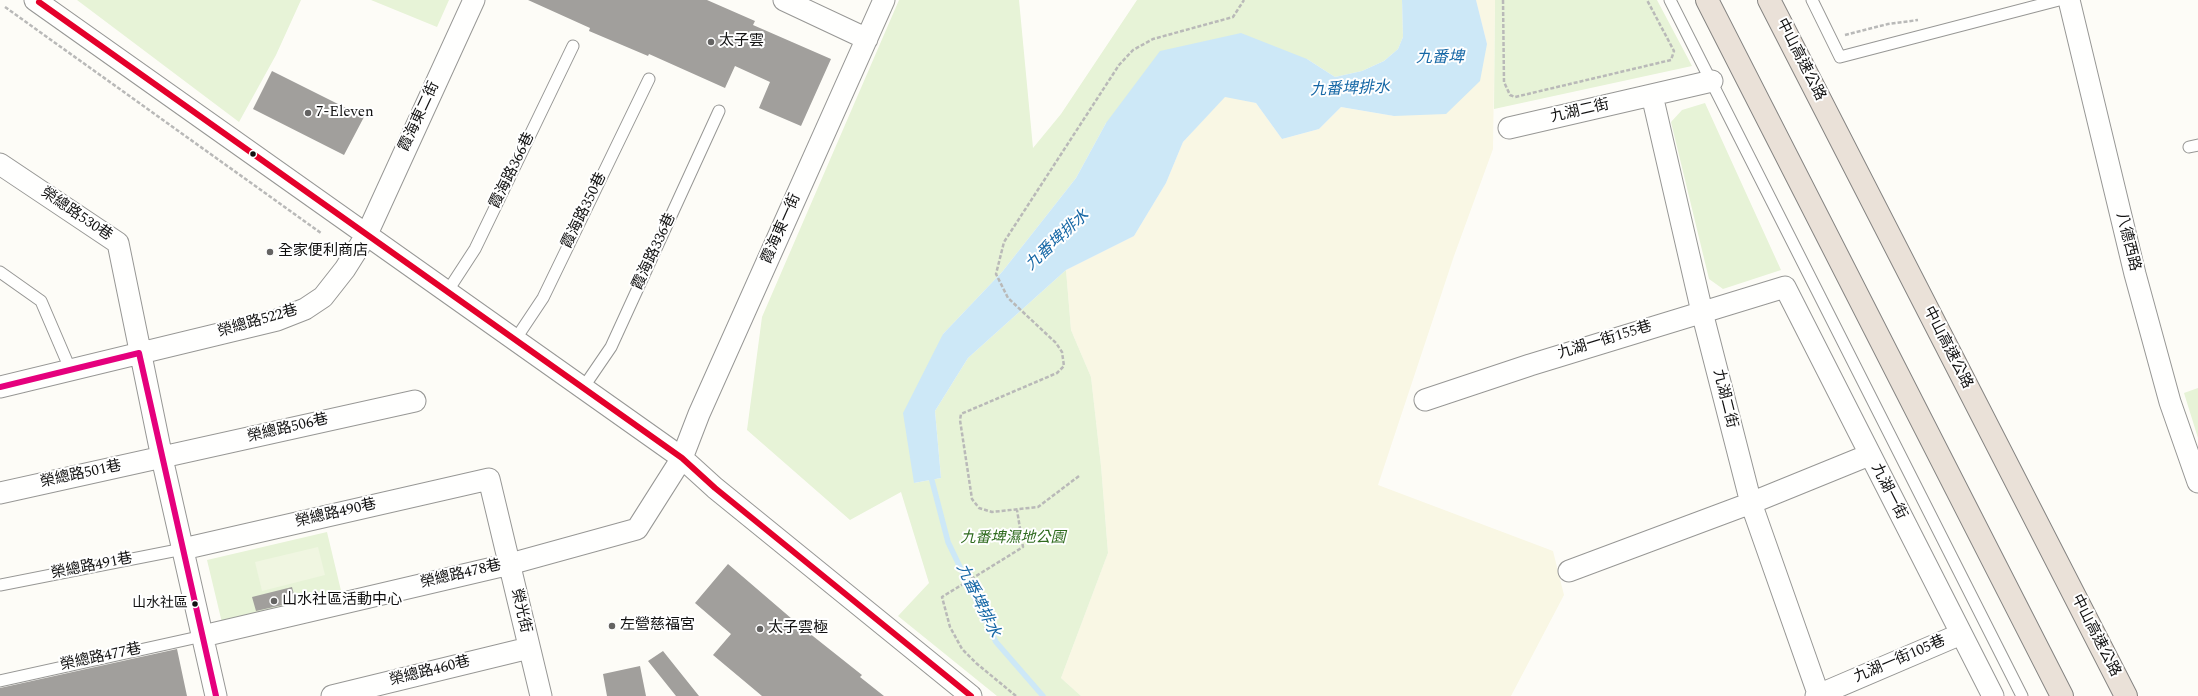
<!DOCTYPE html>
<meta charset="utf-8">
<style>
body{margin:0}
canvas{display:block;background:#fdfcf7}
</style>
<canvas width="2198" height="696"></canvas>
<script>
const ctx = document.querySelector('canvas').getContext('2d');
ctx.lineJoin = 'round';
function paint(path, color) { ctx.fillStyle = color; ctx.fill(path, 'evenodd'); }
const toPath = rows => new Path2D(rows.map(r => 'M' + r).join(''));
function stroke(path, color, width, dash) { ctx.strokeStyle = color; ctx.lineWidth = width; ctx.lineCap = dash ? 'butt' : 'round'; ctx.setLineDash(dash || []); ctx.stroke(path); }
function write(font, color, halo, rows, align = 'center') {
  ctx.font = font + ' Spectral,"Noto Sans TC",serif'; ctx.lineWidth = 4; ctx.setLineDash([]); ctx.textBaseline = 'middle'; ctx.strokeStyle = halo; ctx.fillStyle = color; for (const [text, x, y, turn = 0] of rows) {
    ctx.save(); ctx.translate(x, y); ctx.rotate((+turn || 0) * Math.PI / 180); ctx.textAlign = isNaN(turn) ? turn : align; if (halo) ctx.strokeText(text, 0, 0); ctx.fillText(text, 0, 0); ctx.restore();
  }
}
paint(toPath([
 [1476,0,1495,0,1493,149,1454,256,1378,485,1553,551,1564,595,1511,696,1081,696,1061,678,1108,553,1101,466,1091,377,1071,330,1066,270,1134,236,1166,183,1183,142,1225,96,1256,103,1282,139,1319,129,1341,107,1394,116,1487,44]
]), '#f9f7e4');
paint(toPath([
 [77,0,301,0,276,55,239,122],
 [371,0,449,0,437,27],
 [899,0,1019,0,1033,148,1061,114,1137,0,1402,0,1403,37,1398,49,1384,61,1362,71,1335,77,1307,59,1106,123,1076,178,1002,272,943,334,914,483,941,478,935,411,968,358,1066,270,1071,330,1091,377,1101,466,1108,553,1061,678,1081,696,997,696,898,616,929,583,901,492,850,520,747,430,762,317],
 [1495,0,1657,0,1692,66,1494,109],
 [1705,103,1781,270,1723,289,1709,279,1671,122,1682,110],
 [2198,388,2198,438,2184,393],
 [327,532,343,599,223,627,207,560]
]), '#e7f3d7');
paint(toPath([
 [318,547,325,575,262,591,255,562]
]), '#f0f6e1');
paint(toPath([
 [1402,0,1476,0,1487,44,1480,81,1446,114,1394,116,1341,107,1319,129,1282,139,1256,103,1225,97,1183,142,1166,183,1134,236,1066,270,968,358,935,411,941,478,914,483,903,413,943,334,1002,272,1076,178,1106,123,1160,51,1241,33,1307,59,1335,77,1362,71,1384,61,1398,49,1403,37]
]), '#cde8f7');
stroke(toPath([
 [930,473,948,542,996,642,1043,696]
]), '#cde8f7', 5.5);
paint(toPath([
 [528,0,707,0,755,21,753,25,831,59,801,126,759,108,770,82,735,66,725,88,649,54,648,56,589,31,590,28],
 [272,71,364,117,344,155,253,109],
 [728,564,799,625,862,675,860,677,884,696,762,696,713,655,731,634,695,603],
 [292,587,296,602,256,611,252,597],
 [177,649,187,696,0,696,0,688],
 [663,651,699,696,676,696,648,661],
 [640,666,646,696,607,696,603,674]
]), '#a19f9c');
const lane = toPath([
 [1670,0,2022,696],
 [1812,0,1840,57,2059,0],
 [2189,147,2198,145],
 [0,272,41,301,71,371],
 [447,292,475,249,573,46],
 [515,340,543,298,649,79],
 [583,388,611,347,719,111],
 [0,585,183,549],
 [0,681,203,636]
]);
const street = toPath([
 [35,0,682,458,715,488,971,696],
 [784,0,867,39],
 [2069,0,2135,274,2170,402,2198,482],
 [1652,95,1702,312,1751,503,1819,696],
 [1509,128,1712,81],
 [0,164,118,243,162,458,216,696],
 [0,387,277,320,305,309,323,297,345,269,367,234,474,0],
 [1425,400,1530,365,1785,287,1993,696],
 [0,493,415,401],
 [183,549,489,479,541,696],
 [1569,571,1751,503,1869,455],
 [203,636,510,564,637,529,682,458,699,414,884,0],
 [332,696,529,648],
 [1816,696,1961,634]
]);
const highway = toPath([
 [1707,0,2062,696],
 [1769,0,2126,696]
]);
stroke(lane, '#979795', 13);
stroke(street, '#979795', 23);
stroke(highway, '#858482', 24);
stroke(toPath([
 [1503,0,1504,82,1510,95,1515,97,1671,60,1674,51,1647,0],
 [5,7,321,233],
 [1845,35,1888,24,1918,20],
 [1079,476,1038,507,992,512,979,508,972,499,960,420,961,414,1057,373,1064,366,1062,352,1056,343,1008,298,996,274,1004,242,1119,65,1133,50,1153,39,1233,17,1244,0],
 [1016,696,976,663,962,649,950,627,942,597,1023,547,1017,510]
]), '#b9b9b8', 2.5, [4, 2]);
stroke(lane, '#fffffe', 11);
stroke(street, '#fffffe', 21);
stroke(highway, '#eae1d8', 22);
stroke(toPath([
 [39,2,682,458,715,488,971,696]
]), '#e4002b', 6);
stroke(toPath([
 [139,353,216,696],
 [0,387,139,353]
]), '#e5007d', 6);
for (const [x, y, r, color] of [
 [711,42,4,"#646362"],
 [308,113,4,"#646362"],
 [253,154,3.5,"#111"],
 [270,252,4,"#646362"],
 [274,601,4,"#646362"],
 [195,604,3.5,"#111"],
 [612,626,4,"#646362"],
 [760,629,4,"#646362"]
]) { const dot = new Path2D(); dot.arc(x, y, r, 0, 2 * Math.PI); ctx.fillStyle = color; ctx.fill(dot); stroke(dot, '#fff', 1.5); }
write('14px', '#111', '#fff', [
 ["山水社區",188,604]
], 'right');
write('15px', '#111', '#fff', [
 ["太子雲",719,42],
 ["7-Eleven",316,113],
 ["全家便利商店",278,252],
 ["山水社區活動中心",282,601],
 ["左營慈福宮",620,626],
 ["太子雲極",768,629]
], 'left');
write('15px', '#111', '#fff', [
 ["中山高速公路",1800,60,63],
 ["九湖二街",1580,112,-13],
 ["霞海東二街",420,117,-65],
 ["霞海路366巷",513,171,-64],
 ["霞海路350巷",585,211,-64],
 ["榮總路530巷",76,215,34],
 ["霞海東一街",782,229,-66],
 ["八德西路",2127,242,76],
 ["霞海路336巷",655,252,-65],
 ["榮總路522巷",258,322,-16],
 ["九湖一街155巷",1605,341,-17],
 ["中山高速公路",1947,348,63],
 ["九湖二街",1724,399,76],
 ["榮總路506巷",288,429,-13],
 ["榮總路501巷",81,475,-12],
 ["九湖一街",1888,492,63],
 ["榮總路490巷",336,514,-13],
 ["榮總路491巷",92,567,-11],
 ["榮總路478巷",461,575,-13],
 ["榮光街",520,611,77],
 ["中山高速公路",2095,636,63],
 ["榮總路477巷",101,658,-12],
 ["九湖一街105巷",1900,660,-23],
 ["榮總路460巷",430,672,-14]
]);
write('italic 15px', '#2f6b1f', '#fff', [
 ["九番埤濕地公園",1013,539]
]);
write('italic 16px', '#1768a6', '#fff', [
 ["九番埤",1440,59],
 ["九番埤排水",1350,90,-2],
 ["九番埤排水",1058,241,-43],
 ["九番埤排水",977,601,64]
]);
</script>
